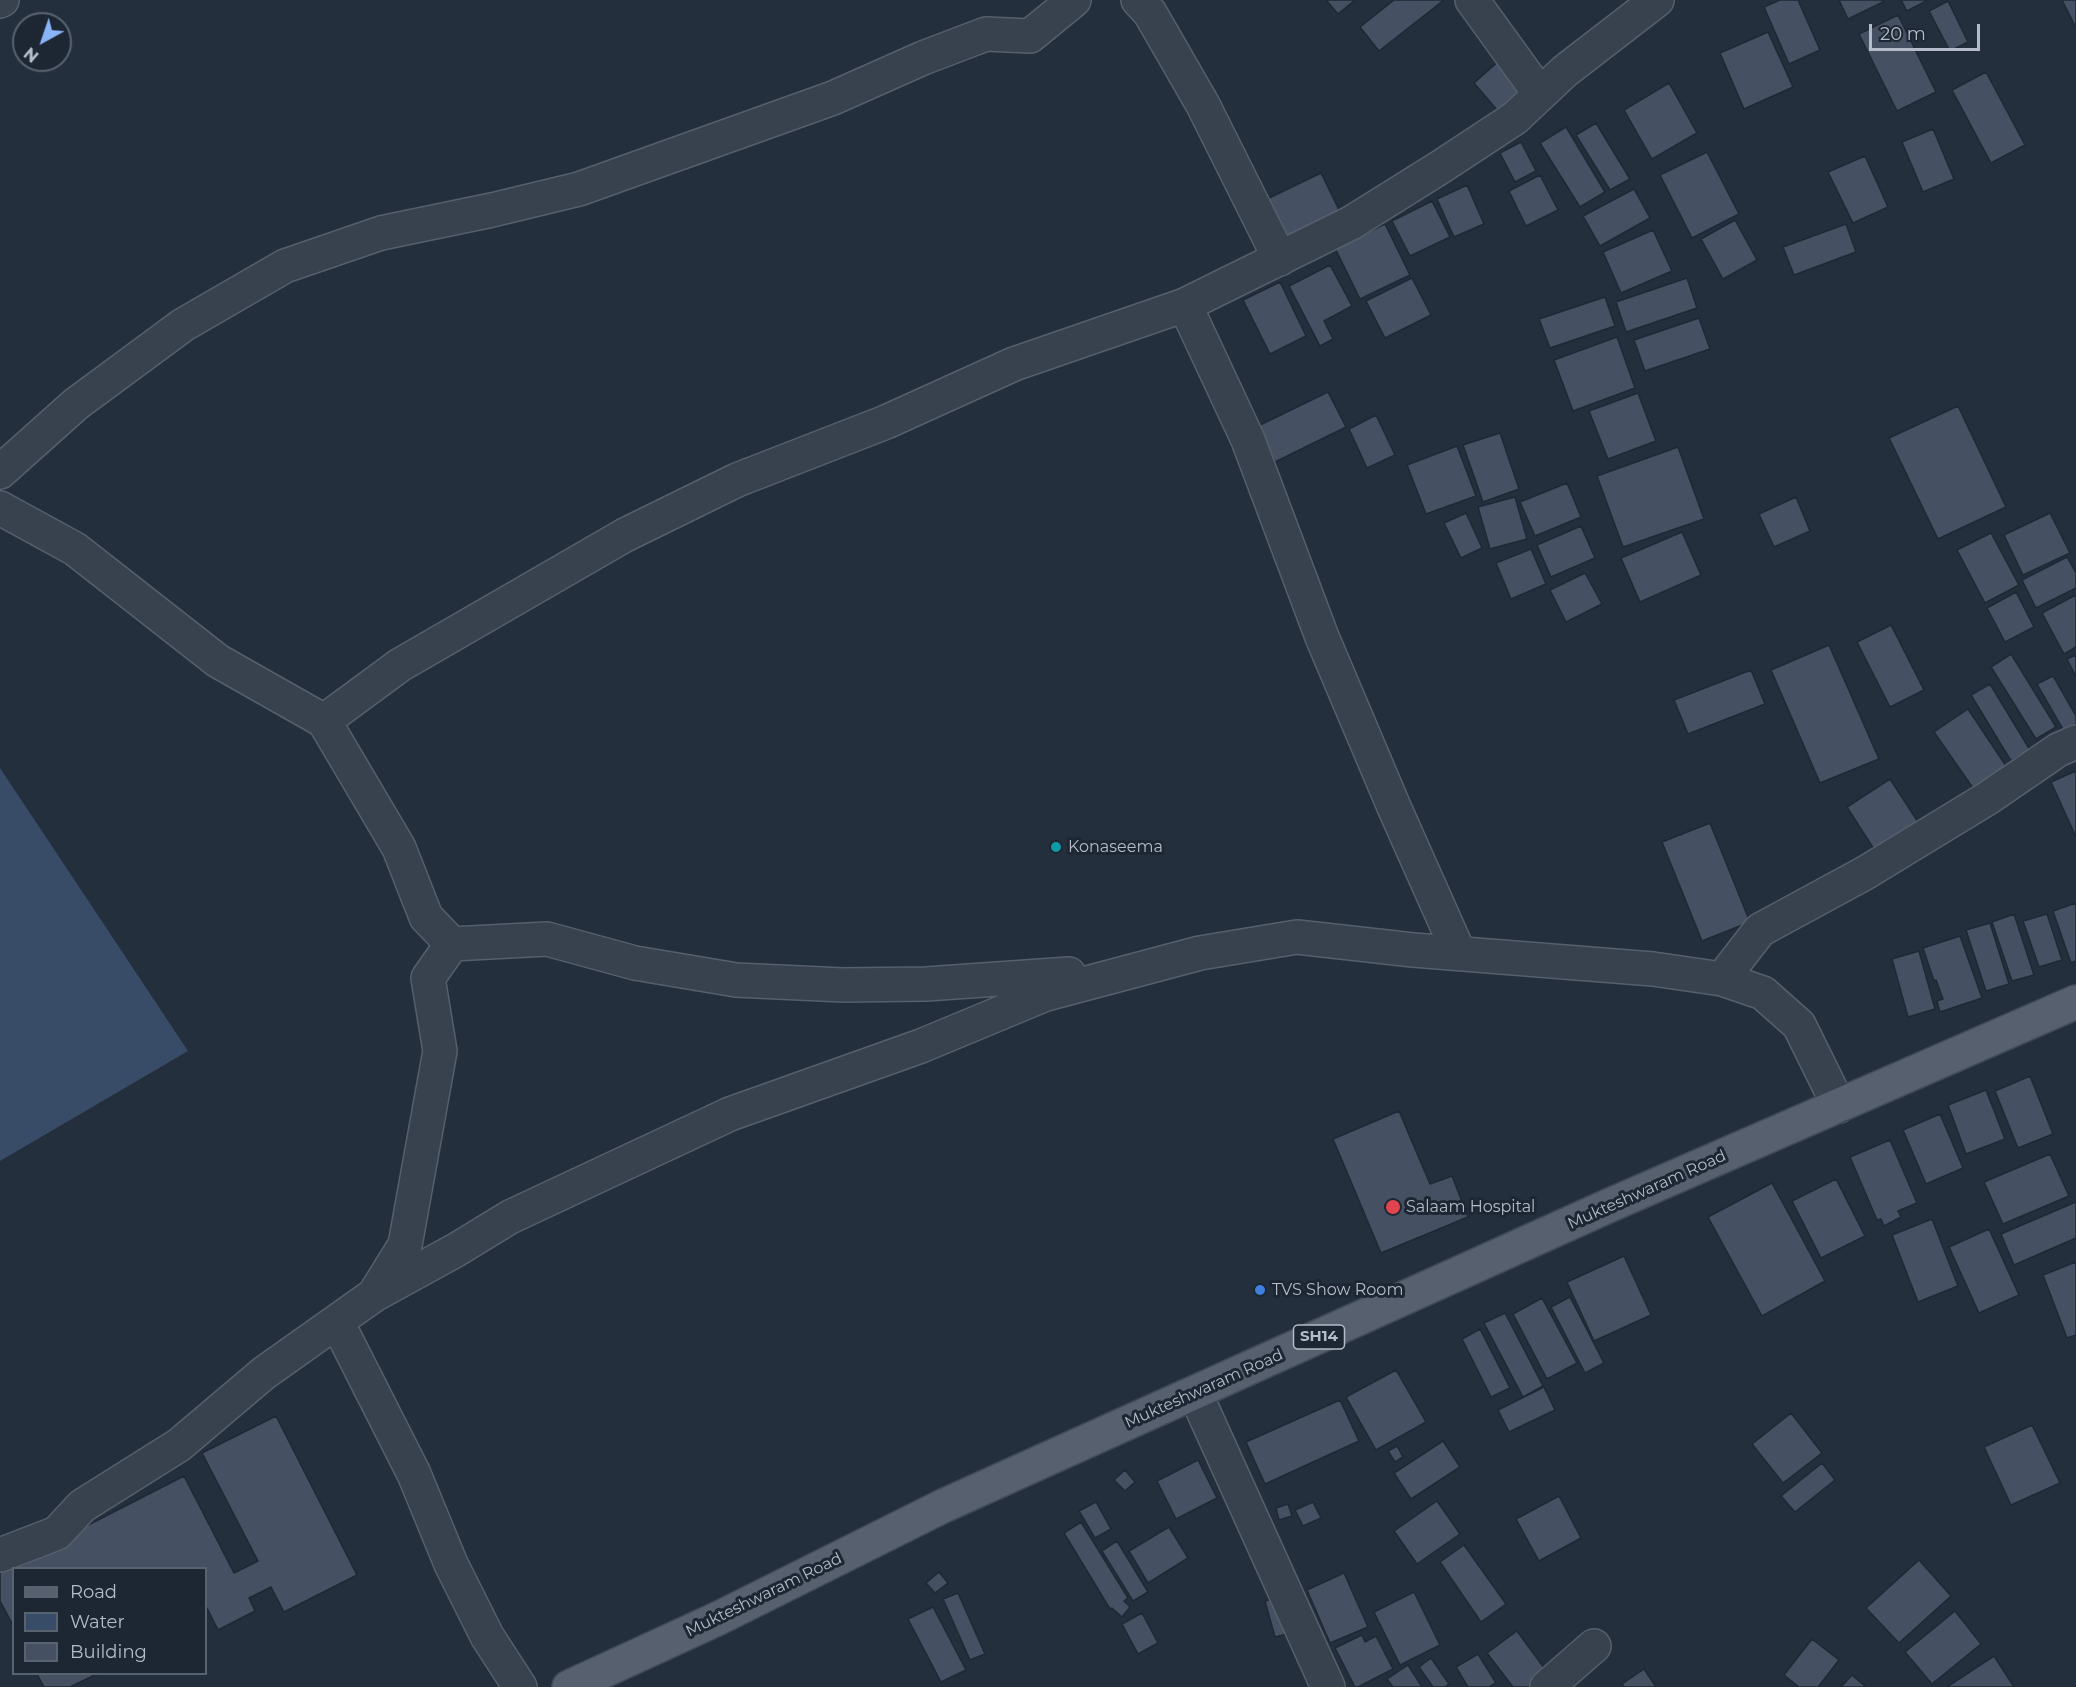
<!DOCTYPE html>
<style>
body{margin:0}
#map{position:relative;width:2076px;height:1687px;overflow:hidden;background:#242f3e;font-family:Montserrat,sans-serif}
canvas{display:block}
.legend{position:absolute;left:12px;top:1567px;width:195px;height:108px;box-sizing:border-box;background:#1d2633;border:2px solid #59626f;margin:0;padding:8px 10px;list-style:none;font-size:18px;color:#b4bcc9}
.legend li{display:flex;align-items:center;gap:12px;height:30px}
.legend b{width:30px;border:2px solid #59626f}
.north{position:absolute;left:12px;top:12px;width:60px;height:60px;box-sizing:border-box;background:#1d2633;border:2px solid #59626f;border-radius:50%;rotate:220deg;font-size:16px;font-weight:700;line-height:24px;text-align:center;color:#b4bcc9}
.north::after{content:'';display:block;margin:auto;width:21px;height:27px;background:#8ab4f8;clip-path:polygon(50% 0,100% 100%,50% 72%,0 100%)}
.scale{position:absolute;left:1869px;top:24px;width:111px;height:27px;box-sizing:border-box;border:3px solid #b4bcc9;border-top:0;padding-left:8px;font-size:18px;line-height:21px;white-space:nowrap;color:#b4bcc9;-webkit-text-stroke:4px #1d2633;paint-order:stroke}
</style>
<div id="map">
<canvas width="2076" height="1687"></canvas>
<ul class="legend">
<li><b style="height:8px;background:#56606e"></b>Road</li>
<li><b style="height:16px;background:#394c67"></b>Water</li>
<li><b style="height:16px;background:#455162"></b>Building</li>
</ul>
<div class="north">N</div>
<div class="scale">20 m</div>
</div>
<script>
const ctx = document.querySelector('canvas').getContext('2d');
ctx.lineJoin = 'round';
function paint(path, color) { ctx.fillStyle = color; ctx.fill(path, 'evenodd'); }
const toPath = rows => new Path2D(rows.map(r => 'M' + r).join(''));
function stroke(path, color, width, dash) { ctx.strokeStyle = color; ctx.lineWidth = width; ctx.lineCap = dash ? 'butt' : 'round'; ctx.setLineDash(dash || []); ctx.stroke(path); }
function write(font, color, halo, rows, align = 'center') {
  ctx.font = font + ' Montserrat,sans-serif'; ctx.lineWidth = 6; ctx.setLineDash([]); ctx.textBaseline = 'middle'; ctx.strokeStyle = halo; ctx.fillStyle = color; for (const [text, x, y, turn = 0] of rows) {
    ctx.save(); ctx.translate(x, y); ctx.rotate((+turn || 0) * Math.PI / 180); ctx.textAlign = isNaN(turn) ? turn : align; if (halo) ctx.strokeText(text, 0, 0); ctx.fillText(text, 0, 0); ctx.restore();
  }
}
paint(toPath([
 [0,768,188,1051,0,1161]
]), '#394c67');
const building = toPath([
 [1326,0,1355,0,1338,14,1326,0],
 [1394,0,1444,0,1379,51,1360,27,1394,0],
 [1780,0,1798,0,1820,50,1789,64,1764,7,1780,0],
 [1839,0,1882,0,1883,2,1848,19,1839,0],
 [1901,0,1928,0,1907,11,1901,0],
 [2062,0,2076,0,2076,28,2062,0],
 [1948,1,1968,42,1950,51,1929,11,1948,1],
 [1898,15,1936,92,1897,111,1859,34,1898,15],
 [1768,32,1793,87,1744,109,1720,53,1768,32],
 [1500,60,1529,94,1503,117,1474,83,1500,60],
 [1986,72,2025,145,1991,163,1952,90,1986,72],
 [1669,83,1697,133,1652,159,1624,110,1669,83],
 [1596,123,1630,179,1610,190,1576,135,1596,123],
 [1566,127,1605,192,1580,207,1540,143,1566,127],
 [1933,129,1954,179,1923,192,1902,142,1933,129],
 [1521,142,1536,171,1515,182,1500,153,1521,142],
 [1707,152,1739,214,1692,238,1660,175,1707,152],
 [1865,156,1888,207,1853,223,1828,172,1865,156],
 [1321,173,1344,220,1290,246,1267,199,1321,173],
 [1540,175,1558,210,1526,226,1509,191,1540,175],
 [1467,185,1484,224,1454,237,1437,199,1467,185],
 [1634,189,1650,218,1600,246,1583,216,1634,189],
 [1432,201,1450,237,1410,256,1392,221,1432,201],
 [1735,220,1757,260,1723,279,1701,239,1735,220],
 [1385,224,1410,275,1360,299,1335,248,1385,224],
 [1846,224,1856,252,1794,275,1783,247,1846,224],
 [1653,230,1672,271,1621,293,1603,252,1653,230],
 [1330,265,1352,306,1324,321,1333,339,1320,346,1289,286,1330,265],
 [1412,278,1431,315,1385,338,1366,301,1412,278],
 [1687,278,1697,308,1626,332,1616,302,1687,278],
 [1280,282,1306,336,1270,354,1243,300,1280,282],
 [1605,297,1615,326,1550,348,1539,319,1605,297],
 [1699,318,1710,349,1645,371,1634,340,1699,318],
 [1617,337,1635,388,1573,411,1554,360,1617,337],
 [1328,392,1346,427,1275,462,1258,426,1328,392],
 [1638,393,1656,441,1608,459,1589,411,1638,393],
 [1958,406,2006,507,1938,539,1889,438,1958,406],
 [1376,415,1395,455,1367,468,1349,429,1376,415],
 [1500,433,1519,489,1483,502,1463,445,1500,433],
 [1457,446,1476,496,1426,514,1407,465,1457,446],
 [1678,447,1704,519,1623,547,1597,476,1678,447],
 [1567,483,1581,517,1535,536,1520,502,1567,483],
 [1515,497,1527,539,1490,549,1478,507,1515,497],
 [1796,497,1810,531,1774,547,1759,514,1796,497],
 [1466,513,1482,548,1461,558,1444,523,1466,513],
 [2050,513,2070,553,2023,575,2004,535,2050,513],
 [1581,526,1595,558,1551,577,1537,545,1581,526],
 [1682,532,1701,575,1640,602,1621,558,1682,532],
 [1991,533,2019,585,1985,603,1957,550,1991,533],
 [1531,549,1546,584,1511,599,1496,563,1531,549],
 [2067,557,2076,573,2076,588,2036,608,2022,580,2067,557],
 [1585,573,1602,604,1566,622,1550,590,1585,573],
 [2016,592,2034,627,2005,642,1987,608,2016,592],
 [2076,595,2076,647,2064,654,2042,613,2076,595],
 [1891,625,1924,690,1890,707,1857,642,1891,625],
 [1829,645,1879,759,1820,783,1771,670,1829,645],
 [2011,654,2056,727,2036,739,1991,667,2011,654],
 [2076,655,2076,677,2067,659,2076,655],
 [1751,670,1765,704,1688,734,1674,700,1751,670],
 [2053,676,2076,716,2076,724,2064,731,2037,684,2053,676],
 [1990,684,2030,750,2011,761,1971,695,1990,684],
 [1968,709,2008,769,1975,791,1934,732,1968,709],
 [2076,771,2076,837,2051,782,2076,771],
 [1890,779,1920,825,1877,854,1847,807,1890,779],
 [1710,823,1750,922,1702,941,1662,842,1710,823],
 [2076,903,2076,961,2071,963,2053,911,2076,903],
 [2014,914,2034,975,2012,981,1992,922,2014,914],
 [2047,914,2062,960,2039,967,2023,921,2047,914],
 [1990,923,2009,984,1986,991,1966,930,1990,923],
 [1960,936,1982,998,1940,1012,1937,1001,1943,999,1936,980,1934,981,1923,948,1960,936],
 [1919,951,1935,1009,1908,1017,1892,959,1919,951],
 [2030,1076,2053,1134,2018,1148,1995,1091,2030,1076],
 [1986,1090,2005,1139,1966,1154,1948,1105,1986,1090],
 [1399,1111,1430,1184,1452,1176,1468,1217,1381,1253,1333,1139,1399,1111],
 [1940,1114,1963,1168,1926,1184,1903,1130,1940,1114],
 [1890,1140,1917,1203,1898,1211,1901,1217,1884,1226,1881,1219,1877,1220,1850,1157,1890,1140],
 [2050,1154,2069,1196,2003,1224,1984,1182,2050,1154],
 [1836,1179,1865,1236,1821,1258,1792,1201,1836,1179],
 [1772,1183,1825,1281,1762,1316,1708,1217,1772,1183],
 [2076,1202,2076,1238,2014,1265,2001,1234,2076,1202],
 [1932,1219,1958,1286,1918,1302,1892,1235,1932,1219],
 [1989,1229,2019,1295,1979,1313,1949,1247,1989,1229],
 [1624,1256,1651,1315,1594,1341,1567,1282,1624,1256],
 [2076,1262,2076,1335,2067,1338,2043,1275,2076,1262],
 [1570,1297,1604,1363,1585,1373,1551,1307,1570,1297],
 [1542,1298,1577,1363,1547,1379,1513,1314,1542,1298],
 [1505,1313,1543,1386,1523,1397,1484,1323,1505,1313],
 [1480,1329,1510,1388,1491,1397,1462,1339,1480,1329],
 [1396,1370,1426,1422,1376,1450,1346,1397,1396,1370],
 [1544,1387,1555,1410,1509,1432,1498,1410,1544,1387],
 [1340,1400,1359,1441,1265,1484,1246,1442,1340,1400],
 [1791,1413,1822,1453,1783,1483,1752,1444,1791,1413],
 [276,1416,357,1575,284,1612,271,1587,249,1598,255,1611,218,1630,207,1608,206,1609,206,1568,14,1568,14,1627,0,1601,0,1570,184,1476,234,1573,258,1561,202,1453,276,1416],
 [2032,1425,2060,1483,2011,1505,1984,1447,2032,1425],
 [1443,1441,1460,1467,1411,1499,1394,1473,1443,1441],
 [1397,1446,1403,1457,1395,1462,1388,1451,1397,1446],
 [1198,1460,1217,1498,1176,1519,1157,1481,1198,1460],
 [1822,1463,1835,1480,1795,1512,1781,1496,1822,1463],
 [1125,1470,1135,1482,1125,1491,1114,1480,1125,1470],
 [1559,1496,1581,1538,1539,1561,1516,1519,1559,1496],
 [1437,1501,1460,1534,1417,1564,1394,1531,1437,1501],
 [1096,1502,1111,1529,1095,1538,1079,1511,1096,1502],
 [1313,1502,1321,1518,1303,1526,1295,1510,1313,1502],
 [1288,1504,1292,1516,1279,1520,1276,1508,1288,1504],
 [1081,1522,1128,1598,1124,1601,1130,1607,1122,1617,1112,1608,1110,1609,1064,1533,1081,1522],
 [1169,1527,1188,1558,1148,1583,1129,1551,1169,1527],
 [1117,1541,1148,1592,1133,1601,1102,1551,1117,1541],
 [1464,1545,1506,1604,1481,1622,1440,1562,1464,1545],
 [1919,1560,1951,1596,1899,1643,1866,1608,1919,1560],
 [939,1572,948,1583,935,1593,926,1583,939,1572],
 [1344,1573,1368,1627,1330,1643,1307,1590,1344,1573],
 [1414,1592,1440,1645,1400,1665,1374,1612,1414,1592],
 [958,1593,985,1654,970,1660,943,1599,958,1593],
 [1285,1595,1295,1632,1275,1637,1265,1601,1285,1595],
 [933,1607,966,1670,941,1682,908,1619,933,1607],
 [1955,1611,1981,1644,1932,1684,1905,1652,1955,1611],
 [1142,1613,1158,1643,1138,1654,1122,1624,1142,1613],
 [1517,1631,1550,1676,1535,1687,1513,1687,1487,1653,1517,1631],
 [1362,1635,1365,1642,1376,1636,1393,1669,1358,1687,1355,1687,1335,1648,1362,1635],
 [1812,1639,1839,1660,1818,1687,1799,1687,1784,1675,1812,1639],
 [1478,1654,1496,1683,1489,1687,1468,1687,1456,1667,1478,1654],
 [1994,1656,2014,1687,1947,1687,1994,1656],
 [1431,1658,1449,1684,1445,1687,1433,1687,1419,1667,1431,1658],
 [1408,1665,1422,1687,1393,1687,1387,1679,1408,1665],
 [1644,1669,1656,1687,1624,1687,1622,1684,1644,1669],
 [37,1674,97,1674,70,1687,44,1687,37,1674],
 [1852,1675,1866,1687,1841,1687,1852,1675]
]);
paint(building, '#455162');
stroke(building, '#1f2835', 1.5);
const street = toPath([
 [1138,0,1150,13,1203,105,1280,259],
 [1472,0,1540,94],
 [0,1,2,0],
 [1185,305,1248,440,1322,637,1394,807,1459,953],
 [0,472,76,404,183,325,285,266,381,233,492,210,579,189,833,98,923,58,986,34,1030,36,1074,0],
 [0,508,75,549,218,661,324,721,399,848,426,917,452,944,428,978,440,1051,405,1245,374,1295,264,1373,179,1445,82,1506,57,1533,0,1555],
 [324,721,400,665,625,535,737,480,886,422,1014,364,1185,305,1351,223,1439,168,1515,118,1565,71,1657,0],
 [452,944,547,939,635,963,736,980,843,985,926,984,1069,974],
 [1722,979,1760,930,1865,873,1988,798,2058,750,2076,742],
 [374,1295,456,1250,510,1217,730,1114,921,1046,1046,994,1200,953,1297,937,1413,950,1653,969,1722,979,1763,993,1799,1025,1839,1106],
 [337,1322,414,1474,451,1564,487,1636,520,1687],
 [1195,1393,1328,1687],
 [1547,1687,1594,1646]
]);
const primary = toPath([
 [569,1687,719,1618,943,1506,1608,1206,2076,1002]
]);
stroke(street, '#565f6c', 36);
stroke(primary, '#414a57', 36);
stroke(street, '#38414e', 33);
stroke(primary, '#56606e', 33);
for (const [x, y, r, color] of [
 [1056,847,6,"#0f9aa8"],
 [1393,1207,8,"#e0444e"],
 [1260,1290,6,"#3f7fe0"]
]) { const dot = new Path2D(); dot.arc(x, y, r, 0, 2 * Math.PI); ctx.fillStyle = color; ctx.fill(dot); stroke(dot, '#1d2633', 2); }
for (const [x, y, w] of [
 [1319,1337,51]
]) { const box = new Path2D(); box.roundRect(x - w / 2, y - 12, w, 24, 4.5); ctx.fillStyle = '#1d2633'; ctx.fill(box); stroke(box, '#b4bcc9', 1.5); }
write('bold 15px', '#b4bcc9', null, [
 ["SH14",1319,1337]
]);
write('16px', '#b4bcc9', '#1d2633', [
 ["Konaseema",1068,847],
 ["Salaam Hospital",1406,1207],
 ["TVS Show Room",1272,1290]
], 'left');
write('16px', '#b4bcc9', '#1d2633', [
 ["Mukteshwaram Road",1647,1190,-24],
 ["Mukteshwaram Road",1204,1389,-24],
 ["Mukteshwaram Road",764,1595,-26]
]);
</script>
